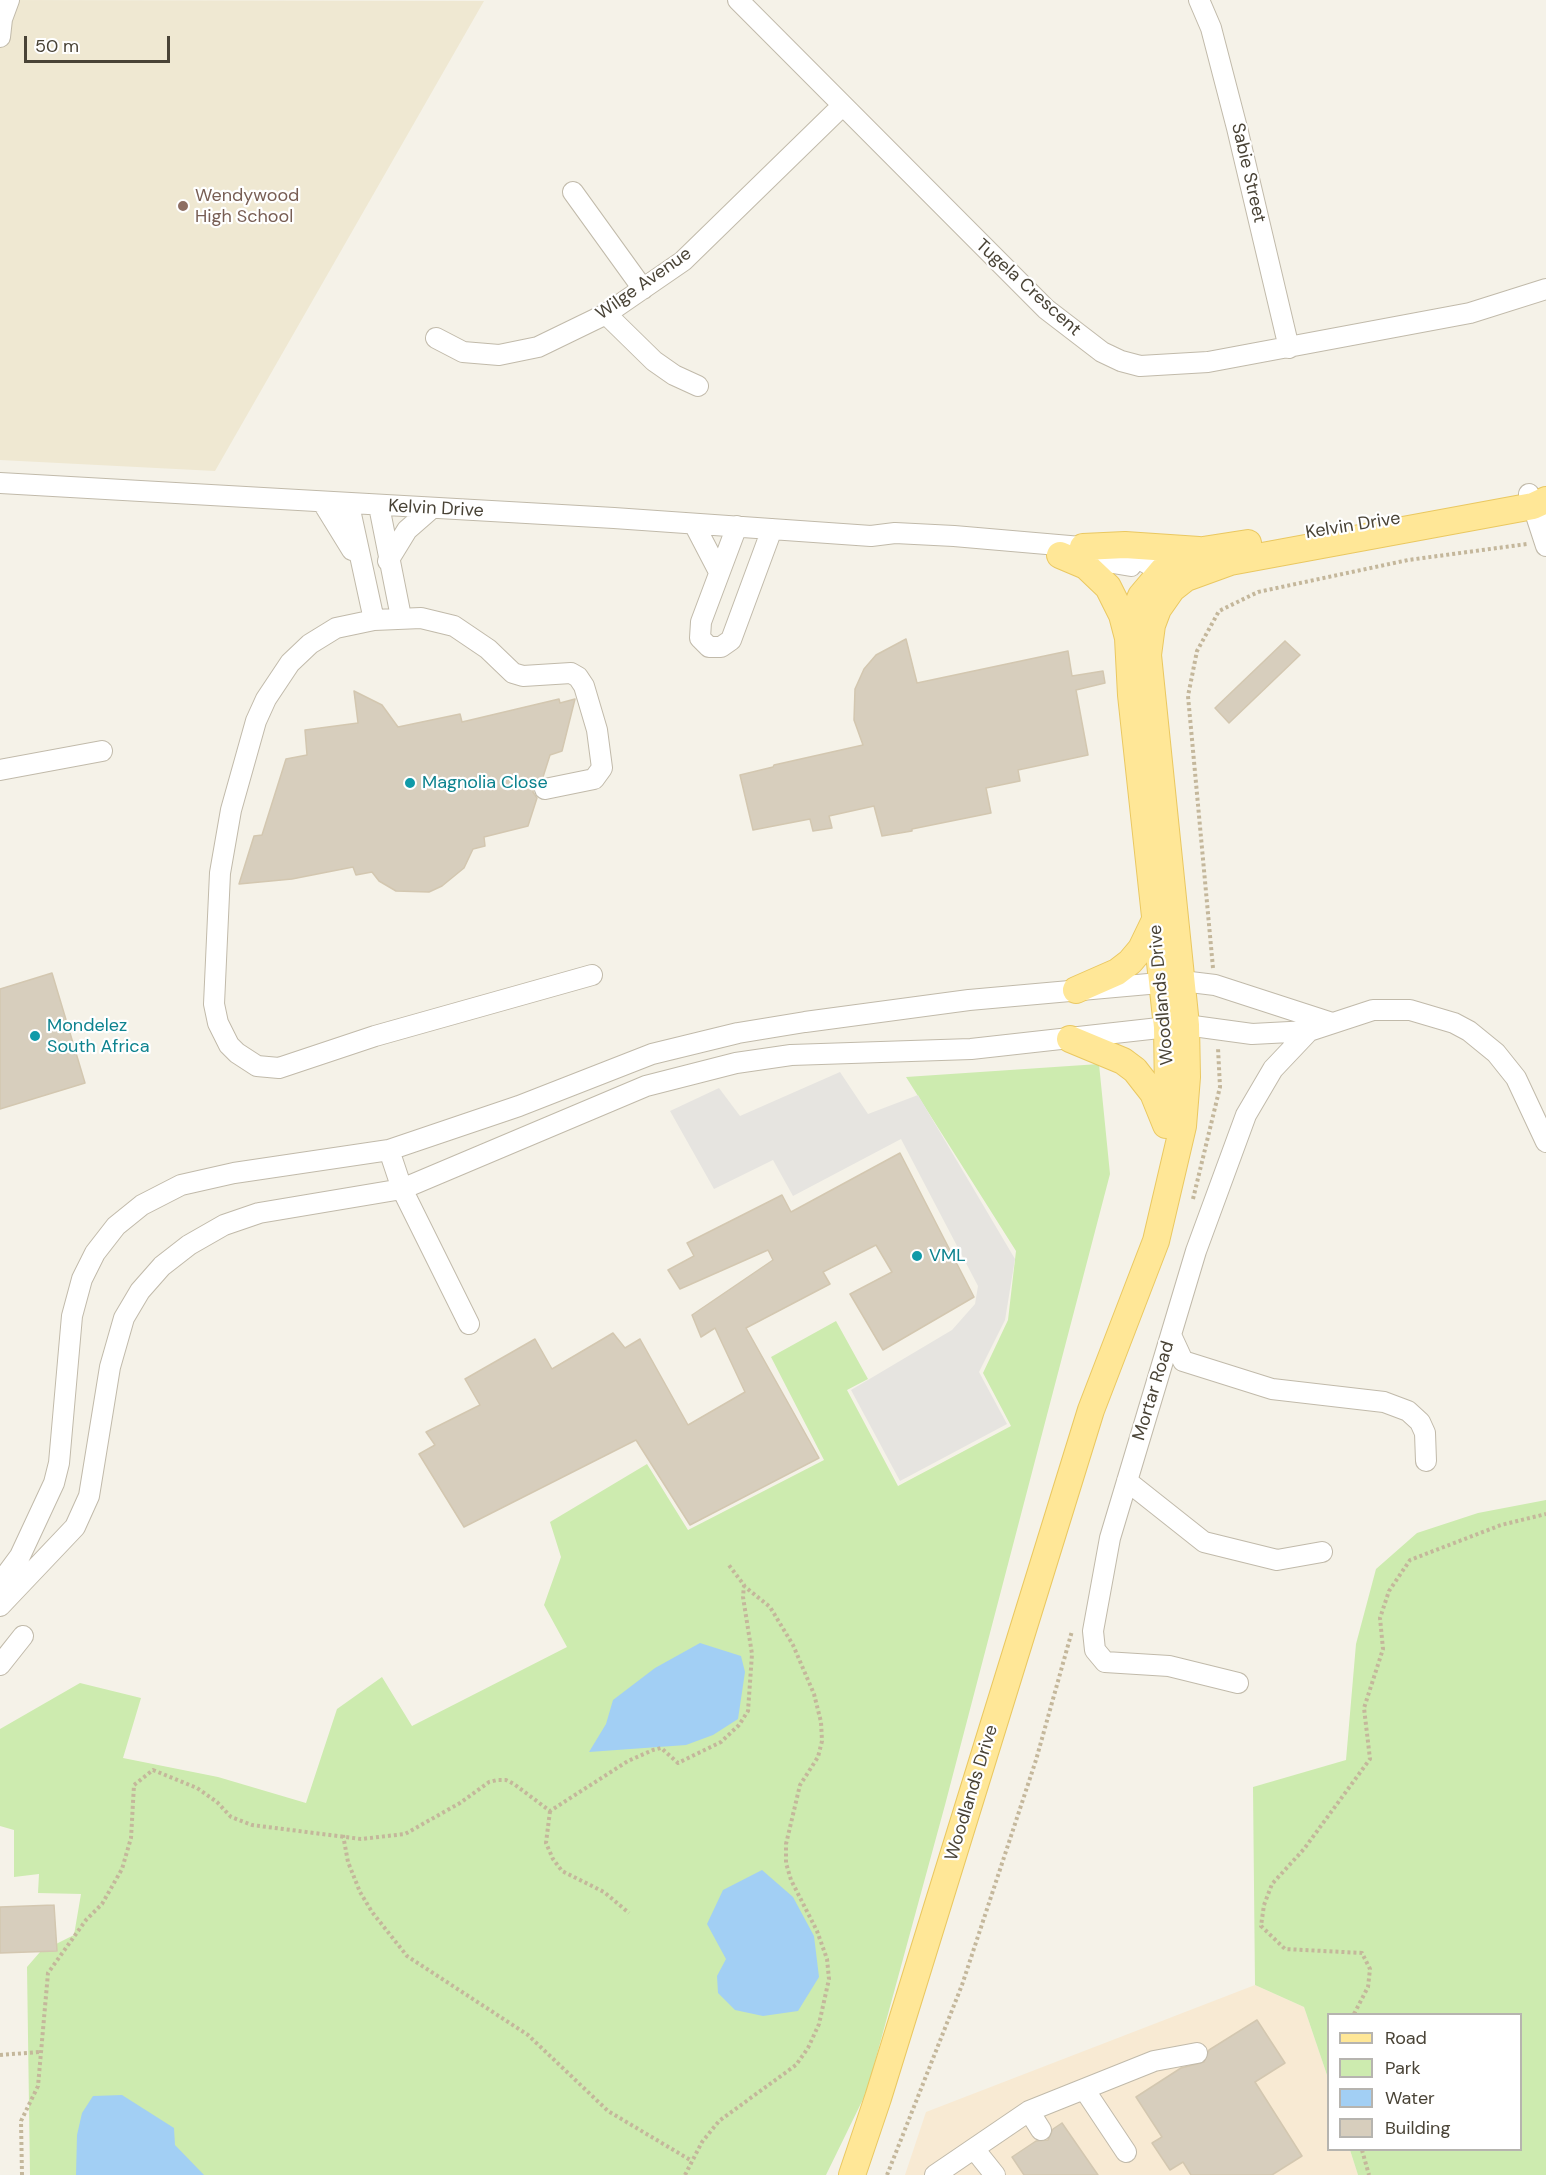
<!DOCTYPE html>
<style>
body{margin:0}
#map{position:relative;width:1546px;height:2175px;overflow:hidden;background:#f5f2e8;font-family:"DM Sans",sans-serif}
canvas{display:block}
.legend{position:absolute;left:1327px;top:2013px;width:195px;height:138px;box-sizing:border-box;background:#fff;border:2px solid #b6b4af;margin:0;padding:8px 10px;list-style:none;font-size:18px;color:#494336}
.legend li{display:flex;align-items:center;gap:12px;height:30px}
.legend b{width:30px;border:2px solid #b6b4af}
.scale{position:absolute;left:24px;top:36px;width:146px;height:27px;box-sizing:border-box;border:3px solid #494336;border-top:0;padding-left:8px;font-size:18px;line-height:21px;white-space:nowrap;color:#494336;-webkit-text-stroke:4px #fff;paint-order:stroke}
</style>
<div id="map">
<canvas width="1546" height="2175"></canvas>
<ul class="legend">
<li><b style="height:8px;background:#ffe797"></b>Road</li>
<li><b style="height:16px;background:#cdebaf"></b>Park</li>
<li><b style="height:16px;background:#a2cff4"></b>Water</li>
<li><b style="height:16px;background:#d7cebd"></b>Building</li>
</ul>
<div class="scale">50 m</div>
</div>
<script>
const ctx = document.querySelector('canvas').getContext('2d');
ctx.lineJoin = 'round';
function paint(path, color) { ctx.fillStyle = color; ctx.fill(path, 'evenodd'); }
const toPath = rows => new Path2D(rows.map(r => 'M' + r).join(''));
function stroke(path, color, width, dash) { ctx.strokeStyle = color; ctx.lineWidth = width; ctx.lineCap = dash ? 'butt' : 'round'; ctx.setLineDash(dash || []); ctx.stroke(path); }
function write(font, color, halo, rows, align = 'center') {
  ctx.font = font + ' "DM Sans",sans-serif'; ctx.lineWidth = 4.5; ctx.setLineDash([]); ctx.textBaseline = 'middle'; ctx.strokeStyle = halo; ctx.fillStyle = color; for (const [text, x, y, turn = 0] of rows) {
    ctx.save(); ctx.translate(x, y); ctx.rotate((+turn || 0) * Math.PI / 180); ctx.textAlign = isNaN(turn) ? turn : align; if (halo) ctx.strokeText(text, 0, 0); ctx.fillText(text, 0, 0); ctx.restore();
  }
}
paint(toPath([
 [1255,1985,1304,2007,1328,2078,1328,2150,1350,2150,1358,2175,905,2175,926,2112]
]), '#f8ead3');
paint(toPath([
 [0,0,484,1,215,471,0,460]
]), '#efe8d2');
paint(toPath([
 [1099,1064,1110,1174,945,1805,867,2091,826,2175,30,2175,27,1967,40,1952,74,1935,81,1894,38,1893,39,1874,14,1877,14,1830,0,1826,0,1729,80,1683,141,1698,123,1758,218,1777,306,1803,337,1709,382,1677,412,1726,567,1647,544,1605,561,1557,550,1522,647,1464,688,1530,824,1460,771,1357,836,1321,868,1379,847,1390,898,1486,1011,1426,983,1373,1008,1320,1016,1251,906,1077],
 [1546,1500,1546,2175,1358,2175,1350,2150,1520,2150,1520,2014,1328,2014,1328,2078,1304,2007,1255,1985,1253,1787,1346,1760,1356,1644,1376,1569,1417,1533,1478,1513]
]), '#cdebaf');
paint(toPath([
 [840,1072,868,1114,918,1095,1015,1259,1005,1320,979,1372,1007,1424,900,1481,851,1390,952,1330,975,1304,978,1286,901,1139,793,1196,773,1160,714,1189,670,1111,719,1088,740,1116]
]), '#e6e4e0');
paint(toPath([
 [700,1643,741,1656,745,1672,738,1719,713,1735,686,1745,589,1752,606,1724,613,1700,655,1668],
 [762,1870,793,1897,814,1936,819,1977,798,2011,763,2016,735,2010,718,1993,717,1976,726,1959,707,1924,723,1890],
 [122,2095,174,2128,175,2145,204,2175,76,2175,77,2135,82,2113,93,2096]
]), '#a2cff4');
const building = toPath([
 [906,639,917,683,1068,651,1072,676,1103,671,1105,683,1076,690,1088,755,1018,770,1020,781,986,788,991,813,912,829,912,831,882,836,874,806,829,816,832,828,813,831,810,819,753,830,740,775,773,767,774,765,863,745,854,720,855,689,864,669,876,655,906,639],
 [1285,641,1300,655,1229,723,1215,708,1285,641],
 [354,691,382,705,398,727,460,714,462,722,559,699,560,703,575,699,562,751,550,755,543,777,534,785,533,792,537,798,528,826,484,837,485,846,473,849,464,868,442,886,429,892,396,891,379,881,372,872,356,875,353,867,292,879,239,884,254,836,262,835,286,759,307,755,305,730,358,723,354,691],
 [52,973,85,1083,0,1109,0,989,52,973],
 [900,1153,974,1297,883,1350,850,1294,892,1272,876,1245,823,1272,830,1284,746,1328,819,1458,690,1525,636,1440,464,1527,419,1454,435,1445,426,1432,480,1405,465,1379,535,1339,552,1369,613,1333,625,1348,640,1339,688,1425,745,1392,715,1328,701,1337,692,1315,773,1260,768,1250,680,1289,668,1270,694,1256,687,1243,782,1195,791,1212,900,1153],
 [54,1905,57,1951,0,1953,0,1907,54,1905],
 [1257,2020,1285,2063,1255,2082,1302,2156,1272,2175,1191,2175,1183,2162,1170,2170,1152,2143,1162,2137,1136,2097,1181,2068,1204,2062,1209,2050,1257,2020],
 [1062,2123,1098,2175,1024,2175,1012,2157,1036,2141,1048,2140,1053,2129,1062,2123]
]);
paint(building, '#d7cebd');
stroke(building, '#d3c7b0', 1.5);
const minor = toPath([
 [738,0,1046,309,1102,352,1121,361,1140,366,1208,362,1470,313,1546,289],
 [1199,0,1211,28,1237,128,1289,348],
 [0,37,2,19,9,0],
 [573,192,643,289],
 [606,314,654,361,674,375,698,386],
 [436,338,463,352,499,355,538,347,606,314,683,261,842,106],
 [0,483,614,518,871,536,895,533,954,536,1081,547],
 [1529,494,1546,546],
 [323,503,352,550],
 [349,505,374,620],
 [379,506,401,617],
 [694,524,719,572],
 [737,526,701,622,700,638,709,647,721,647,731,640,772,529],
 [1116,552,1139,559,1173,578],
 [1071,556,1131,566],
 [388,561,407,530,431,509],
 [0,770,102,751],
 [545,789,594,779,602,768,597,730,584,686,578,677,571,673,523,676,513,673,488,649,454,626,421,618,374,620,336,628,310,644,290,663,266,699,256,721,231,810,220,873,214,1004,218,1023,229,1045,237,1053,257,1066,279,1068,375,1036,592,975],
 [389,1150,402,1189,469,1324],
 [1171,1335,1183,1361,1272,1389,1384,1402,1408,1411,1420,1422,1425,1433,1426,1461],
 [1127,1481,1204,1542,1277,1560,1322,1552],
 [0,1583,20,1556,54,1483,59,1463,72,1316,82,1279,95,1253,116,1226,142,1205,181,1185,234,1173,389,1150,519,1106,652,1054,738,1033,805,1022,969,1000,1182,981,1215,985,1329,1022],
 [0,1606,75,1527,89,1496,110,1367,124,1318,140,1291,162,1266,189,1245,224,1225,259,1213,402,1189,646,1086,736,1063,791,1055,971,1049,1186,1025,1252,1034,1309,1031],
 [0,1665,23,1636],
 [1238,1683,1169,1666,1105,1662,1095,1650,1093,1631,1110,1538,1196,1251,1246,1115,1273,1069,1309,1031,1373,1010,1410,1010,1454,1023,1469,1031,1496,1053,1516,1078,1546,1142],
 [1084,2089,1126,2152],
 [1029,2111,1041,2130],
 [975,2150,995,2175],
 [935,2175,1029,2111,1154,2061,1197,2053]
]);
const major = toPath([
 [1083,547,1125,545,1199,550],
 [1060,555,1086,566,1108,587,1122,615,1128,638],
 [1076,990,1117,972,1130,962,1141,949,1155,920],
 [1070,1039,1123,1061,1135,1070,1153,1093,1166,1125],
 [1168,1093,1167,1027,1131,695,1128,638,1131,621,1141,596,1163,570,1179,560,1203,550,1248,543],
 [852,2175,878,2098,1091,1410,1156,1241,1183,1126,1187,1077,1186,1025,1148,655,1152,625,1158,609,1172,589,1186,578,1230,562,1533,506,1546,500]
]);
stroke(minor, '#c1baaa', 22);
stroke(major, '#eac861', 28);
stroke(toPath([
 [1213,968,1188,696,1197,651,1219,611,1258,592,1408,560,1527,544],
 [1193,1199,1220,1087,1218,1048],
 [550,1811,546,1843,553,1859,562,1871,604,1892,629,1913],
 [343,1835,348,1862,360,1892,372,1912,407,1956,528,2035,608,2111,692,2161],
 [1354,2014,1368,1987,1370,1969,1362,1953,1285,1949,1261,1926,1264,1905,1272,1884,1304,1849,1370,1759,1364,1708,1383,1649,1380,1618,1389,1591,1410,1560,1501,1525,1546,1514],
 [0,2055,39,2052],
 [1362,2150,1369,2175],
 [22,2175,21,2121,38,2086,48,1973,86,1920,102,1904,122,1869,131,1838,134,1785,153,1770,197,1788,217,1802,231,1817,252,1825,361,1839,405,1834,460,1803,489,1782,497,1780,506,1780,514,1784,550,1811,628,1761,653,1750,661,1748,678,1763,721,1742,739,1725,748,1711,752,1654,743,1597,744,1585,728,1564],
 [685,2175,702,2142,719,2121,796,2065,808,2048,819,2024,829,1979,827,1959,817,1931,791,1880,786,1863,786,1844,800,1785,818,1757,822,1741,821,1722,814,1694,793,1645,770,1607,744,1586],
 [887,2175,962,1985,1036,1760,1072,1631]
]), '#c4b79b', 4, [3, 3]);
stroke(minor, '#fff', 20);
stroke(major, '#ffe797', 26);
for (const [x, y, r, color] of [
 [183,206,6,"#8d6e63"],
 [410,783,6,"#0f9aa8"],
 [35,1036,6,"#0f9aa8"],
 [917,1256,6,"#0f9aa8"]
]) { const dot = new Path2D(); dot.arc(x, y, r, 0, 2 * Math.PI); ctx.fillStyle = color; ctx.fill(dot); stroke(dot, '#fff', 2); }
write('18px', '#494336', '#fff', [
 ["Sabie Street",1248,173,77],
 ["Wilge Avenue",644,284,-35],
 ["Tugela Crescent",1028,288,42],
 ["Kelvin Drive",436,509,3],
 ["Kelvin Drive",1353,526,-9],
 ["Woodlands Drive",1162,995,-95],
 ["Mortar Road",1154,1391,-73],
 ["Woodlands Drive",972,1793,-73]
]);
write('18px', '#785e54', '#fff', [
 ["Wendywood",195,196],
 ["High School",195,217]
], 'left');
write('18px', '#0d838f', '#fff', [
 ["Magnolia Close",422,783],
 ["Mondelez",47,1026],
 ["South Africa",47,1047],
 ["VML",929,1256]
], 'left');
</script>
